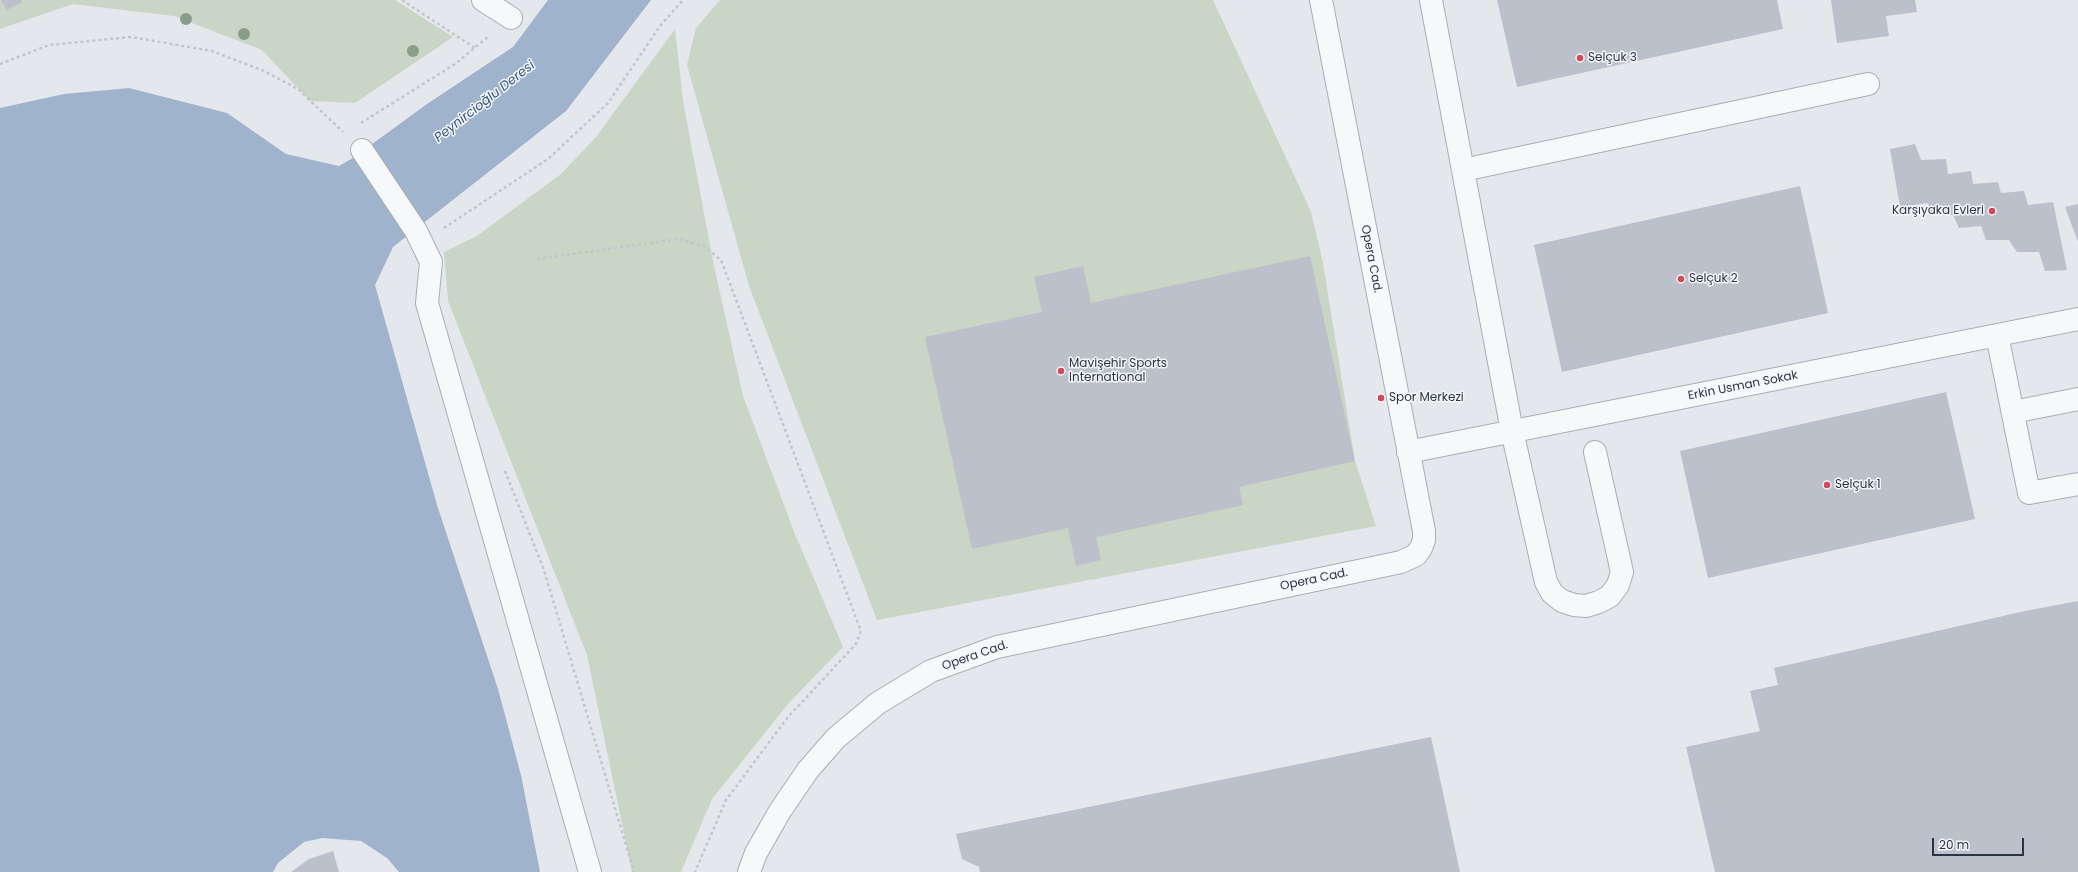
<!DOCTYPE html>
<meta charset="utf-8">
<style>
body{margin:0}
#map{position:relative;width:2078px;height:872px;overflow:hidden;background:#e4e7ec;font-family:Poppins,sans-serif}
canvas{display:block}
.scale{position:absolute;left:1932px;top:838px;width:92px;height:18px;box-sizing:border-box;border:2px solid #2b3445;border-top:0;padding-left:5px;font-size:12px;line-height:14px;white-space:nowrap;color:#2b3445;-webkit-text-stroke:3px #f4f6f9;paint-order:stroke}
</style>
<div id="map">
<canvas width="2078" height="872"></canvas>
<div class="scale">20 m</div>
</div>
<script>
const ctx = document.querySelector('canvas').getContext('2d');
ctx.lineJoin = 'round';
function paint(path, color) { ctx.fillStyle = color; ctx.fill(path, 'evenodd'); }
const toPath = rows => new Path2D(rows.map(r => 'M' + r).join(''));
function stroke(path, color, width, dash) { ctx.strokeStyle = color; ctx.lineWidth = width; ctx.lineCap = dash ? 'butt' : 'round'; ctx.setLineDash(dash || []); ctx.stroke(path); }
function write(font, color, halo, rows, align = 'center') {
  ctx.font = font + ' Poppins,sans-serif'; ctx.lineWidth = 3; ctx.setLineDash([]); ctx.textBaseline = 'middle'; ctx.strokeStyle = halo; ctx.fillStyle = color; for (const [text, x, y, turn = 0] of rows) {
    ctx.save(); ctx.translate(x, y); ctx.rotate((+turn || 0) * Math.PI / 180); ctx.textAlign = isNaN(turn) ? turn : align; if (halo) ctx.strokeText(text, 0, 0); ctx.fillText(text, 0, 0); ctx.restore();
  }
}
paint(toPath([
 [0,0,395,0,453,37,355,103,310,101,262,50,174,16,73,4,0,29],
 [720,0,1213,0,1311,212,1323,263,1355,461,1376,526,877,620,749,286,687,65,696,28],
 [675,29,683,101,714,266,743,396,795,534,843,647,788,704,712,799,681,872,632,872,587,655,448,301,444,252,477,236,561,174,596,137]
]), '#c9d6c5');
paint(toPath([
 [548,0,651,0,566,111,393,247,375,285,437,505,498,689,521,775,540,872,399,872,387,858,361,841,322,838,304,842,278,863,273,872,0,872,0,108,64,94,129,88,227,113,286,154,339,166,353,158,427,104,513,47]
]), '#9fb4cc');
paint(toPath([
 [1,0,21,0,22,2,7,10],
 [1497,0,1777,0,1783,29,1517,87],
 [1831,0,1915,0,1917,12,1886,16,1889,36,1837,43],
 [1915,144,1921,160,1946,159,1948,174,1971,171,1973,184,1998,182,2001,193,2024,191,2028,205,2053,202,2067,270,2045,271,2039,252,2017,252,2009,240,1986,240,1981,226,1959,228,1953,215,1931,215,1928,203,1900,207,1890,149],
 [1800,186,1828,313,1562,372,1534,245],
 [2078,204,2078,242,2065,207],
 [1310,256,1355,461,1239,487,1243,505,1096,537,1101,560,1076,566,1068,528,972,549,925,337,1042,312,1034,277,1083,266,1091,303],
 [1946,392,1975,519,1708,578,1680,451],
 [2078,601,2078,872,1715,872,1686,747,1760,731,1750,691,1778,685,1774,668,2025,611],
 [1431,737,1460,872,980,872,979,867,962,859,956,834],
 [333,851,339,872,291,872,309,859]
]), '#bbc0ca');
const minor = toPath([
 [483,0,511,18],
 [1431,0,1512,431,1546,582,1552,593,1562,601,1574,605,1586,606,1599,602,1610,596,1618,585,1622,572,1595,452],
 [362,150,416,231,431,262,427,303,590,872],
 [1463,170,1868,84],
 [1997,335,2029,493,2078,484],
 [2013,412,2078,399],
 [1408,452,2078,319],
 [749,872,756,853,780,811,808,770,836,738,878,703,931,671,997,647,1401,562,1416,555,1421,548,1424,540,1424,531,1321,0]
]);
stroke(minor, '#a9aeb7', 24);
stroke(toPath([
 [402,0,475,48],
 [0,64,49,45,131,37,212,51,264,71,298,89,343,132],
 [361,123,455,64,489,36],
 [444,228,548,159,608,103,660,26,683,0],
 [537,259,678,239,704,246,721,260,861,631,856,644,788,717,726,800,695,872],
 [505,471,544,570,634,872]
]), '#c2c5cb', 2.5, [3, 3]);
stroke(minor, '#f7f8fa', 22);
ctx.fillStyle = '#899d89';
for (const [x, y] of [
 [186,19],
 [244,34],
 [413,51]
]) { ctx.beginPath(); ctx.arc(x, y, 6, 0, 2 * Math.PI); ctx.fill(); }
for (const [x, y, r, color] of [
 [1580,58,4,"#d1495b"],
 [1992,211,4,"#d1495b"],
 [1681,279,4,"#d1495b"],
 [1061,371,4,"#d1495b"],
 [1381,398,4,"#d1495b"],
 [1827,485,4,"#d1495b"]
]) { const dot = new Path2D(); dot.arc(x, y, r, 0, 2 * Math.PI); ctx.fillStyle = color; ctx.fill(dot); stroke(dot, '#f4f6f9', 1.5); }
write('12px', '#2b3445', '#f4f6f9', [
 ["Selçuk 3",1588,58],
 ["Karşıyaka Evleri",1984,211,"right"],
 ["Selçuk 2",1689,279],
 ["Mavişehir Sports",1069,364],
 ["International",1069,378],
 ["Spor Merkezi",1389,398],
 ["Selçuk 1",1835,485]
], 'left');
write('12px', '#2b3445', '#f4f6f9', [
 ["Opera Cad.",1371,259,79],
 ["Erkin Usman Sokak",1743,386,-11],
 ["Opera Cad.",1314,580,-12],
 ["Opera Cad.",975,656,-19]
]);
write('italic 13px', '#34527a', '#f4f6f9', [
 ["Peynircioğlu Deresi",485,102,-38]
]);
</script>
